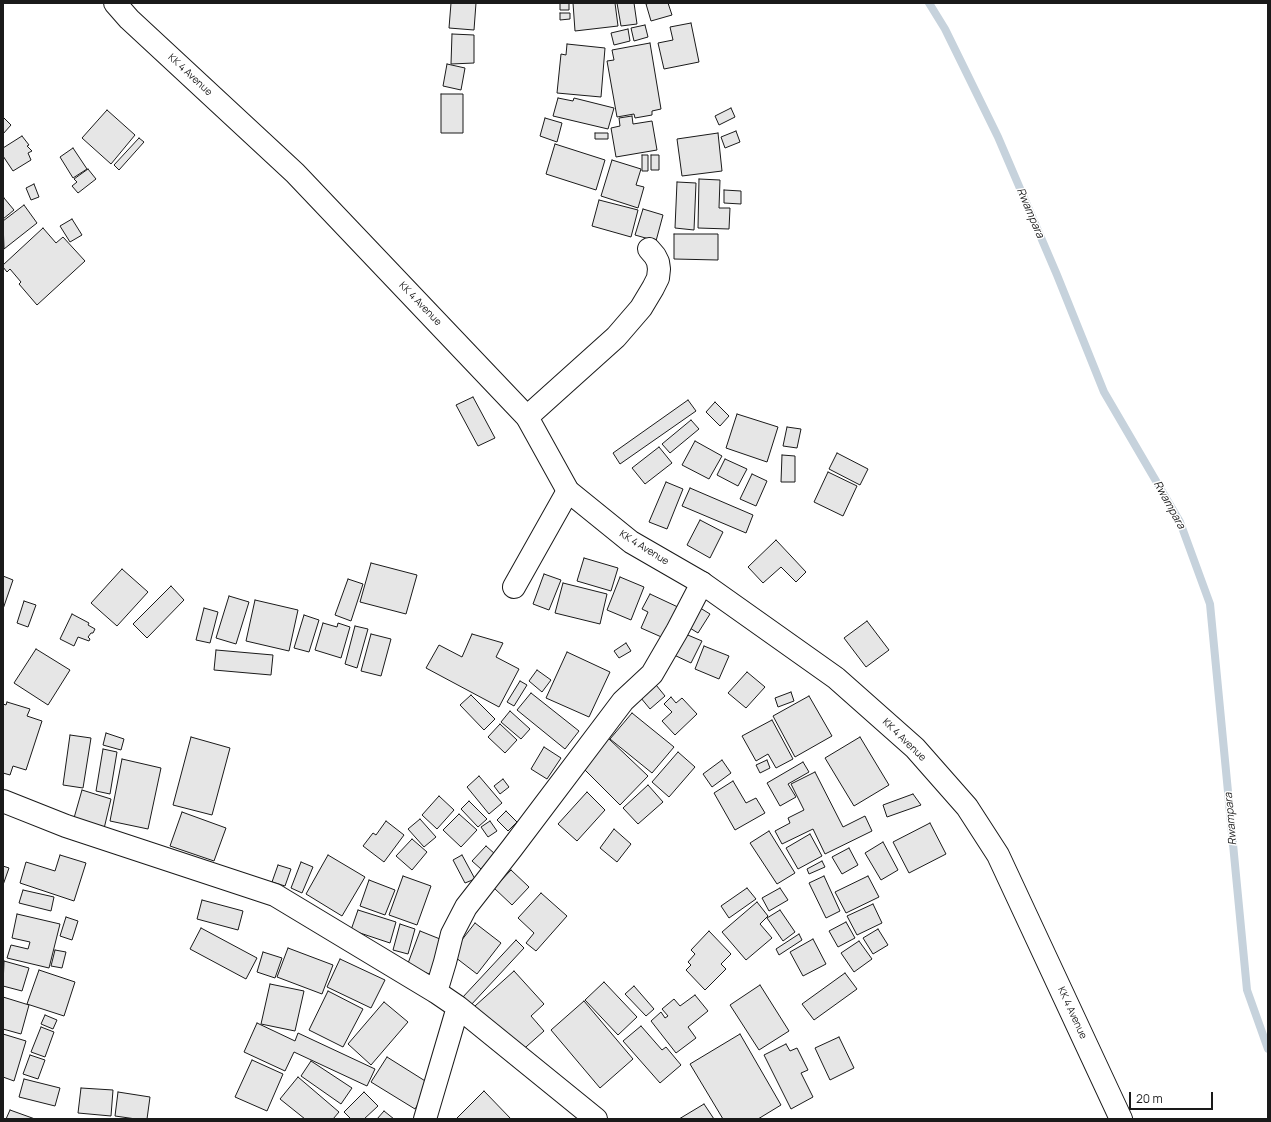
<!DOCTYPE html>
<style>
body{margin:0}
#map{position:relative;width:1271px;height:1122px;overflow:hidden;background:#fff;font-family:Manrope,sans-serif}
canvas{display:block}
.frame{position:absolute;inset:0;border:4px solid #1a1a1a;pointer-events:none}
.scale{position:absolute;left:1129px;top:1092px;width:84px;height:18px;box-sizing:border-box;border:2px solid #1a1a1a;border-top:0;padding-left:5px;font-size:12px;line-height:14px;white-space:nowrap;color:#1a1a1a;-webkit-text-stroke:3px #fff;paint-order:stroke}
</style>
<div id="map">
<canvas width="1271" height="1122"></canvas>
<div class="frame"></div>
<div class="scale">20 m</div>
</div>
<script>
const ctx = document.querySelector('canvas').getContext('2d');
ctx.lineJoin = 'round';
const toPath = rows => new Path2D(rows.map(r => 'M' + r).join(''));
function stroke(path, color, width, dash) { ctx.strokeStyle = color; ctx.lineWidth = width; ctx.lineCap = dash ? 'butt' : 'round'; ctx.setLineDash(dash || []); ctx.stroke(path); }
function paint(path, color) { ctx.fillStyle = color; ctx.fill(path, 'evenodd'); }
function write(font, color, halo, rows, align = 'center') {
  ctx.font = font + ' Manrope,sans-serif'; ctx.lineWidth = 3; ctx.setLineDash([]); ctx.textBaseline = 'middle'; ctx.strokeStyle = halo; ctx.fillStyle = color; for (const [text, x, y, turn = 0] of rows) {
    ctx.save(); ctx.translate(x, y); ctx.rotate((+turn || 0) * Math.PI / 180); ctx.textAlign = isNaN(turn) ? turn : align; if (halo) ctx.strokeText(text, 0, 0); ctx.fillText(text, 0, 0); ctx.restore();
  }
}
stroke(toPath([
 [929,3,945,29,998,137,1057,275,1104,392,1180,522,1210,604,1247,990,1268,1049]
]), '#c6d2dc', 8);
const building = toPath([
 [451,3,476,3,474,30,449,28,451,3],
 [560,3,569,3,569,10,560,10,560,3],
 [573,3,615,3,618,26,575,31,573,3],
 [617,3,634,3,637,24,621,26,617,3],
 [650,3,668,3,672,15,651,21,646,4,650,3],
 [560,13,570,13,570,19,560,20,560,13],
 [691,23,699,62,664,69,658,43,673,40,670,27,691,23],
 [645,25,648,37,634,41,631,28,645,25],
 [628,29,630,41,614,45,611,33,628,29],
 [452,34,474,35,474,63,451,64,452,34],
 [650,43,661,109,652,111,652,115,635,118,634,114,617,117,607,61,614,60,612,50,650,43],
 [567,44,605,48,601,97,557,93,561,54,566,55,567,44],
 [447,64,465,68,461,90,443,86,447,64],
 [441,94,463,94,463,133,441,133,441,94],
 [558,98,573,101,574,98,614,108,608,129,553,116,558,98],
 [731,108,735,117,719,125,715,116,731,108],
 [107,110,135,135,111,164,82,138,107,110],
 [632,116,633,124,652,121,657,150,616,157,611,128,620,126,619,118,632,116],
 [3,117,11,125,3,134,3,117],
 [545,118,562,123,557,142,540,136,545,118],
 [736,131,740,142,725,148,721,137,736,131],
 [595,133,608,133,608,139,595,139,595,133],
 [718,133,722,171,682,176,677,139,718,133],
 [22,136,29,145,27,146,32,151,28,153,31,160,13,171,3,156,3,148,22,136],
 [139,138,144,142,119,170,114,165,139,138],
 [555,144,605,160,596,190,546,174,555,144],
 [73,148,87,169,73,178,60,157,73,148],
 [642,155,648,155,648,171,642,171,642,155],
 [651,155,659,155,659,170,651,170,651,155],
 [612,160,641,169,636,185,644,187,638,208,601,196,612,160],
 [88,169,96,179,78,193,72,186,77,182,74,179,88,169],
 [699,179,720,180,719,208,730,208,729,229,698,228,699,179],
 [677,182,696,183,694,230,675,228,677,182],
 [34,184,39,197,31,200,26,188,34,184],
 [724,190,741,191,741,204,724,203,724,190],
 [4,198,14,210,3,219,3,199,4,198],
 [599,200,638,210,631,237,592,226,599,200],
 [24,205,37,223,4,249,3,221,24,205],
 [643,209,663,215,656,241,635,235,643,209],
 [72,219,82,235,70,242,60,226,72,219],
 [43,228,56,243,63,237,85,261,37,305,19,284,21,282,10,269,7,272,3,267,3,265,43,228],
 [674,234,718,234,718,260,674,259,674,234],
 [473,397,495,438,478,446,456,405,473,397],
 [688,400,696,411,620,464,613,453,688,400],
 [715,402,729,416,720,426,706,412,715,402],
 [737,414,778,427,767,462,726,448,737,414],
 [691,420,699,429,670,453,662,444,691,420],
 [787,427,801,429,797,448,783,446,787,427],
 [695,441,722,456,709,479,682,465,695,441],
 [659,447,672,463,645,484,632,468,659,447],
 [837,453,868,469,860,485,829,469,837,453],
 [782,455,795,456,795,482,781,482,782,455],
 [725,459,747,469,738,486,717,475,725,459],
 [828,472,857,486,843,516,814,502,828,472],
 [752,474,767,481,756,506,740,499,752,474],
 [666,482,683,489,667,529,649,522,666,482],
 [690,488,753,515,746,533,682,506,690,488],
 [700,520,723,532,710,558,687,545,700,520],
 [776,540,806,572,796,582,781,567,763,583,748,567,776,540],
 [584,558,618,568,611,591,577,581,584,558],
 [371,563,417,575,406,614,360,602,371,563],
 [122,569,148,592,117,626,91,603,122,569],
 [544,574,561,580,549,610,533,604,544,574],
 [3,576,13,580,3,609,3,576],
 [620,577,644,587,631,620,607,610,620,577],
 [348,579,363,584,351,621,335,615,348,579],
 [563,583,607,594,600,624,555,613,563,583],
 [171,586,184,600,147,638,133,624,171,586],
 [650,594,680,608,666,639,641,628,648,612,642,609,650,594],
 [229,596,249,602,236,644,216,638,229,596],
 [255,600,298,610,289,651,246,641,255,600],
 [24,601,36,605,28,627,17,623,24,601],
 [697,606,710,614,698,633,685,625,697,606],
 [204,608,218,612,210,643,196,640,204,608],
 [72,614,89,623,88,625,95,629,93,633,91,633,88,637,90,639,89,641,78,637,74,646,60,639,72,614],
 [304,615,319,620,309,652,294,648,304,615],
 [867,621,889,650,866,667,844,638,867,621],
 [323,623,337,627,338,623,350,627,341,658,315,650,323,623],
 [355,626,368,629,357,668,345,664,355,626],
 [683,633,702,641,691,663,672,654,683,633],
 [371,634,391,639,381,676,361,671,371,634],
 [472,634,503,643,496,657,519,669,499,707,426,668,439,645,462,657,472,634],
 [626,643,631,651,619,658,614,651,626,643],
 [704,646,729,656,719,679,695,669,704,646],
 [36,649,70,670,48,705,14,683,36,649],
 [216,650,273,655,271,675,214,670,216,650],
 [567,652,610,672,589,717,546,698,567,652],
 [537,670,551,680,542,692,529,681,537,670],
 [747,672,765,687,746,708,728,693,747,672],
 [652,680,665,696,650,709,636,692,652,680],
 [520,681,527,685,514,706,507,702,520,681],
 [791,692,794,701,778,707,775,698,791,692],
 [531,693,579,731,565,749,517,710,531,693],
 [471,695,495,719,484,730,460,705,471,695],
 [809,696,832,736,795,757,773,716,809,696],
 [671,697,676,703,682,698,697,714,675,735,662,721,672,712,664,704,671,697],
 [7,702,30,709,27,716,42,721,26,770,13,766,10,775,3,773,3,704,6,705,7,702],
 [510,711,530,729,521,739,501,722,510,711],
 [632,713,674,747,652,773,610,739,632,713],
 [772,720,793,759,776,768,768,754,756,761,742,736,772,720],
 [500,724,517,740,505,753,488,737,500,724],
 [106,733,124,739,121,750,103,745,106,733],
 [70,735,91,738,83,788,63,785,70,735],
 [191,737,230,748,212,815,173,805,191,737],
 [860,737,889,785,854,806,825,758,860,737],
 [608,738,648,776,620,805,581,766,608,738],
 [544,747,561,758,547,779,531,769,544,747],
 [103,749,117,752,110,794,96,791,103,749],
 [678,752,695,767,669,797,652,782,678,752],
 [122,759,161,768,148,829,110,821,122,759],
 [722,760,731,773,712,787,703,774,722,760],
 [767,760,770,768,760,773,756,765,767,760],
 [803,762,809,772,788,784,796,797,780,806,767,783,803,762],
 [815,772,843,827,865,816,872,831,825,854,813,829,782,844,775,831,790,823,788,818,804,810,791,784,815,772],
 [479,776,502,803,489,814,467,787,479,776],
 [503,779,509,787,500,794,494,786,503,779],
 [733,781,746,803,756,798,765,813,735,830,714,793,733,781],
 [648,785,663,802,638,824,623,808,648,785],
 [82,790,111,799,103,833,72,825,82,790],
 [587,792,605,810,577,841,558,824,587,792],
 [913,794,921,805,887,817,883,805,913,794],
 [439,796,454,810,437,829,422,815,439,796],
 [469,801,487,819,478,827,461,809,469,801],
 [506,811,517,822,508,831,497,820,506,811],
 [182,812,226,828,214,861,170,846,182,812],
 [459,814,477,830,461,847,443,830,459,814],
 [420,819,436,837,424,847,408,829,420,819],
 [386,821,404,835,384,862,363,846,373,833,376,835,386,821],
 [490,821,497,831,488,837,481,827,490,821],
 [930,823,946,854,909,873,893,842,930,823],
 [614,829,631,844,617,862,600,848,614,829],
 [769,831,795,873,777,884,750,843,769,831],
 [810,834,822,856,798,869,786,848,810,834],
 [412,839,427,852,412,870,396,856,412,839],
 [883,842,898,870,881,880,865,853,883,842],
 [486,846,495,854,481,869,472,861,486,846],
 [849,848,858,865,842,874,832,857,849,848],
 [60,855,86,863,74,901,20,883,26,862,55,871,60,855],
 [328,855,365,877,342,916,306,894,328,855],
 [462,855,475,879,465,883,453,860,462,855],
 [822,861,825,867,809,874,807,869,822,861],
 [301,862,313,867,302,893,291,888,301,862],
 [278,865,291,869,285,886,272,882,278,865],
 [3,866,9,868,3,885,3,866],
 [511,870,529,887,512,905,494,888,511,870],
 [403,876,431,886,417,925,389,915,403,876],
 [824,876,840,911,826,918,809,883,824,876],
 [868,876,879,897,846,913,835,892,868,876],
 [369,880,395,890,385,915,360,906,369,880],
 [747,888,756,899,729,918,721,906,747,888],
 [780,888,788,900,769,911,762,898,780,888],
 [23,890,54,897,51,911,19,903,23,890],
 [541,893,567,916,536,951,526,943,534,933,518,918,541,893],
 [202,900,243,911,238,930,197,919,202,900],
 [757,902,768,916,760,924,772,938,746,960,722,932,757,902],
 [873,904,882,923,857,935,847,916,873,904],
 [358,910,396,922,390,943,351,930,358,910],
 [780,910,795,932,783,941,767,918,780,910],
 [17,914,60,924,49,968,7,958,11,945,28,949,30,942,12,938,17,914],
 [66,917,78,921,72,940,60,936,66,917],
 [846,922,855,938,838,947,829,931,846,922],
 [475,923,501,943,477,974,451,954,475,923],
 [400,924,415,929,408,954,393,950,400,924],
 [201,928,257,958,246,979,190,949,201,928],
 [878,929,888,945,873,954,863,938,878,929],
 [420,931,445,941,432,975,407,966,420,931],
 [709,931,731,954,721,964,726,969,705,990,686,970,691,965,688,962,695,954,691,950,709,931],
 [799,934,802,940,779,955,776,949,799,934],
 [813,939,826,964,803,976,790,952,813,939],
 [516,940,524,948,470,1006,462,998,516,940],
 [859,941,872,959,854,972,841,953,859,941],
 [288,948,333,965,322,994,277,977,288,948],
 [55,950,66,952,62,968,51,966,55,950],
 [263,952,282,958,275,978,257,972,263,952],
 [340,959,385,980,371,1008,327,987,340,959],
 [4,961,29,968,22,991,3,986,4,961],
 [39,970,75,982,64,1016,27,1004,39,970],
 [514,971,544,1004,531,1016,544,1031,518,1054,475,1006,514,971],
 [845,973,857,989,814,1020,802,1004,845,973],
 [604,982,637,1017,618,1035,585,1000,604,982],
 [270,984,304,991,295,1031,261,1024,270,984],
 [760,985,789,1031,759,1050,730,1005,760,985],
 [634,986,654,1009,646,1016,625,994,634,986],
 [328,991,363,1009,343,1047,309,1030,328,991],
 [695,995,708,1011,688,1027,696,1038,676,1053,651,1021,661,1012,665,1018,668,1016,662,1009,674,999,680,1006,695,995],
 [3,997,29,1005,21,1034,3,1029,3,997],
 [584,1001,633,1059,600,1088,551,1030,584,1001],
 [384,1002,408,1022,371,1065,348,1044,384,1002],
 [45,1015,57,1020,53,1029,41,1024,45,1015],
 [257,1023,295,1041,298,1033,375,1069,367,1086,294,1052,285,1071,244,1052,257,1023],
 [641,1026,662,1050,666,1047,681,1065,660,1083,623,1041,641,1026],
 [41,1027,54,1032,45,1057,31,1052,41,1027],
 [3,1034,26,1041,14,1081,3,1077,3,1034],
 [740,1034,781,1105,758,1119,723,1119,690,1064,740,1034],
 [839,1037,854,1068,830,1080,815,1048,839,1037],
 [786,1044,790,1051,797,1048,808,1070,801,1073,813,1097,791,1109,764,1055,786,1044],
 [30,1055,45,1060,38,1079,23,1074,30,1055],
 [387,1057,430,1084,415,1109,371,1082,387,1057],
 [252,1060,283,1074,267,1111,235,1097,252,1060],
 [311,1061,352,1088,341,1104,301,1076,311,1061],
 [298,1077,339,1112,333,1119,305,1119,280,1099,298,1077],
 [24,1079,60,1088,55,1106,19,1097,24,1079],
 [81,1088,113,1090,111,1116,78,1113,81,1088],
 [484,1091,511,1119,456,1119,484,1091],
 [118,1092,150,1097,147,1119,136,1119,115,1116,118,1092],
 [364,1092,378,1106,364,1119,351,1119,344,1112,364,1092],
 [704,1104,714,1119,679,1119,704,1104],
 [10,1110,35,1119,6,1119,10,1110],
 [384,1111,394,1119,377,1119,384,1111]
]);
paint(building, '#e6e6e6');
stroke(building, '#1a1a1a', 1);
const street = toPath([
 [527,417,616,337,641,308,653,288,658,278,659,269,658,262,655,256,649,249],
 [514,587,568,491],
 [3,801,66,826,275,895,436,992,458,1007,596,1119],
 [436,992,445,962,452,934,466,907,512,848,623,701,652,674,677,631,702,583],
 [425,1119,458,1007]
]);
const secondary = toPath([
 [115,3,129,19,295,173,527,417,568,491,631,542,702,583,836,678,915,748,967,807,998,855,1121,1119]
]);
stroke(street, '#1a1a1a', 24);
stroke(secondary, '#1a1a1a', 24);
stroke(street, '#fff', 22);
stroke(secondary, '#fff', 22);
write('10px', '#1a1a1a', '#fff', [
 ["KK 4 Avenue",190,75,43],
 ["KK 4 Avenue",420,304,46],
 ["KK 4 Avenue",644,548,32],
 ["KK 4 Avenue",904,740,44],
 ["KK 4 Avenue",1072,1013,65]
]);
write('italic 11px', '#1a1a1a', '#fff', [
 ["Rwampara",1030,213,67],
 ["Rwampara",1169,505,61],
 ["Rwampara",1231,819,-95]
]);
</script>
